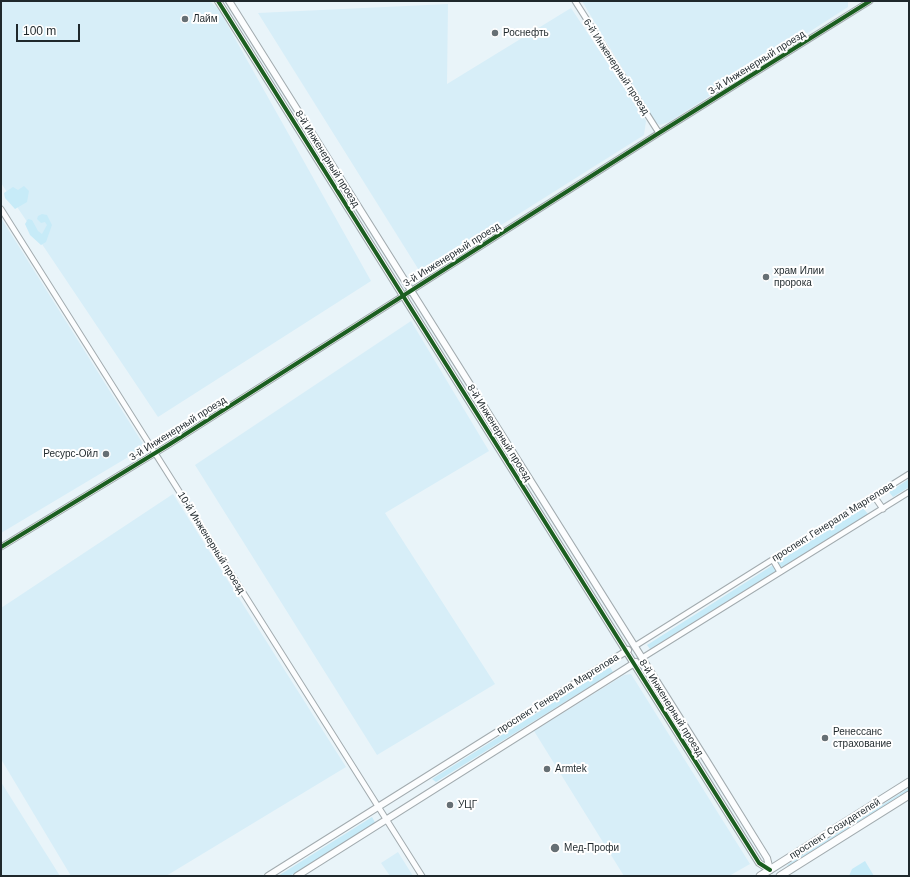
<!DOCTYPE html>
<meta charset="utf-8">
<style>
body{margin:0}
#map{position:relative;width:910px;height:877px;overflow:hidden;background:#e9f4f9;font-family:Arial,sans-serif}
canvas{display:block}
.frame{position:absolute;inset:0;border:2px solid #1f282c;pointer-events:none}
.scale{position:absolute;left:16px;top:24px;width:64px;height:18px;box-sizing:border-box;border:2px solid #1f282c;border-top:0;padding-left:5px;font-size:12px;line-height:14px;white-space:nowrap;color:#1f282c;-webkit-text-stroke:3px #fff;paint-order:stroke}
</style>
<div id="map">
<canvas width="910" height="877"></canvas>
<div class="frame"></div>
<div class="scale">100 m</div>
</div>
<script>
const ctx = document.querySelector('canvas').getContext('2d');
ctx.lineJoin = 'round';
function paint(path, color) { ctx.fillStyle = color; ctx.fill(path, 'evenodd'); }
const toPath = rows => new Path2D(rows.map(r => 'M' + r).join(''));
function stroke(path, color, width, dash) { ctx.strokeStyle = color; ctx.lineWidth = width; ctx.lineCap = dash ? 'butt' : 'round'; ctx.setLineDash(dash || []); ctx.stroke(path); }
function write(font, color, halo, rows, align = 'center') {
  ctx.font = font + ' Arial,sans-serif'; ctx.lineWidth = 4; ctx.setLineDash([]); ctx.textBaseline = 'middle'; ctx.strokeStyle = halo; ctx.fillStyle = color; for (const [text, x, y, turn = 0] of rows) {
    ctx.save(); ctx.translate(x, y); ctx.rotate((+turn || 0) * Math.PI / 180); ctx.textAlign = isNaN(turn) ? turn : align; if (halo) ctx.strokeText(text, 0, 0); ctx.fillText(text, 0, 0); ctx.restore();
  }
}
paint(toPath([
 [1,1,210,1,219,10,371,281,158,417,1,183],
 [582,1,848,1,848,7,669,122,660,125,656,123,650,115],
 [448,4,447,84,571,8,646,121,644,135,422,275,258,13],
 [1,218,145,447,1,533],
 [411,321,489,451,385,513,495,684,377,755,195,465],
 [173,494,346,767,166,876,71,876,1,759,1,608],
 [631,674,750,864,729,876,624,876,534,731,624,675],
 [1,782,60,876,1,876],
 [398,852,413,876,390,876,381,863]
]), '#d7eef8');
paint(toPath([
 [24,186,29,191,27,202,15,209,5,198,4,193,13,187,18,190],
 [42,214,47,215,52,225,46,242,41,245,30,235,25,224,28,219,32,220,38,231,42,234,47,225,45,222,41,223,37,219,38,216],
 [909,479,909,487,893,497,889,492],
 [863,508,868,514,650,649,647,645],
 [610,667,613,672,436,782,432,779],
 [909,788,909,790,788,866,787,865],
 [372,817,376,824,290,876,278,876],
 [865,861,874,876,849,876,852,869]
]), '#c7ebf8');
const minor = toPath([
 [575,1,659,133],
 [1,209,422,876],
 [874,496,883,509],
 [1,547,170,444,659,133,870,1],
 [773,560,780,572],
 [635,646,909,474],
 [642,658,909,492]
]);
const tertiary = toPath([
 [218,1,759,863,770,870],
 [229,1,705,758,767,858,770,870],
 [268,876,628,650],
 [297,876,636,662]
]);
const secondary = toPath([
 [760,876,909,782],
 [780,876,909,795]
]);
stroke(minor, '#a2abaf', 7);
stroke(tertiary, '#a2abaf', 8);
stroke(secondary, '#a2abaf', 9);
stroke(minor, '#fcfdfe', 5);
stroke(tertiary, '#fcfdfe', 6);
stroke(secondary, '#fcfdfe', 7);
stroke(toPath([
 [218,1,759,863,770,870],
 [1,547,170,444,659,133,870,1]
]), '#1b5e20', 4);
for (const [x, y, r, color] of [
 [185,19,4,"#666f74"],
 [495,33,4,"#666f74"],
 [766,277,4,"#666f74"],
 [106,454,4,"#666f74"],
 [825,738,4,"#666f74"],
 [547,769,4,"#666f74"],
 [450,805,4,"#666f74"],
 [555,848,5,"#666f74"]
]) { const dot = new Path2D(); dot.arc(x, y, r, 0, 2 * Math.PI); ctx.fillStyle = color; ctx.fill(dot); stroke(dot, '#fff', 1.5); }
write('10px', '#1f282c', '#fff', [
 ["Лайм",193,19],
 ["Роснефть",503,33],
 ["храм Илии",774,271],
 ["пророка",774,283],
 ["Ресурс-Ойл",98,454,"right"],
 ["Ренессанс",833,732],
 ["страхование",833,744],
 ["Armtek",555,769],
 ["УЦГ",458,805],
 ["Мед-Профи",564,848]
], 'left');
write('10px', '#1f282c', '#fff', [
 ["3-й Инженерный проезд",757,63,-32],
 ["6-й Инженерный проезд",616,67,57],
 ["8-й Инженерный проезд",327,159,58],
 ["3-й Инженерный проезд",452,255,-32],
 ["3-й Инженерный проезд",178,429,-32],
 ["8-й Инженерный проезд",499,433,58],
 ["проспект Генерала Маргелова",833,522,-32],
 ["10-й Инженерный проезд",211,543,58],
 ["проспект Генерала Маргелова",558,694,-32],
 ["8-й Инженерный проезд",671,708,58],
 ["проспект Созидателей",835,829,-32]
]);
</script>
